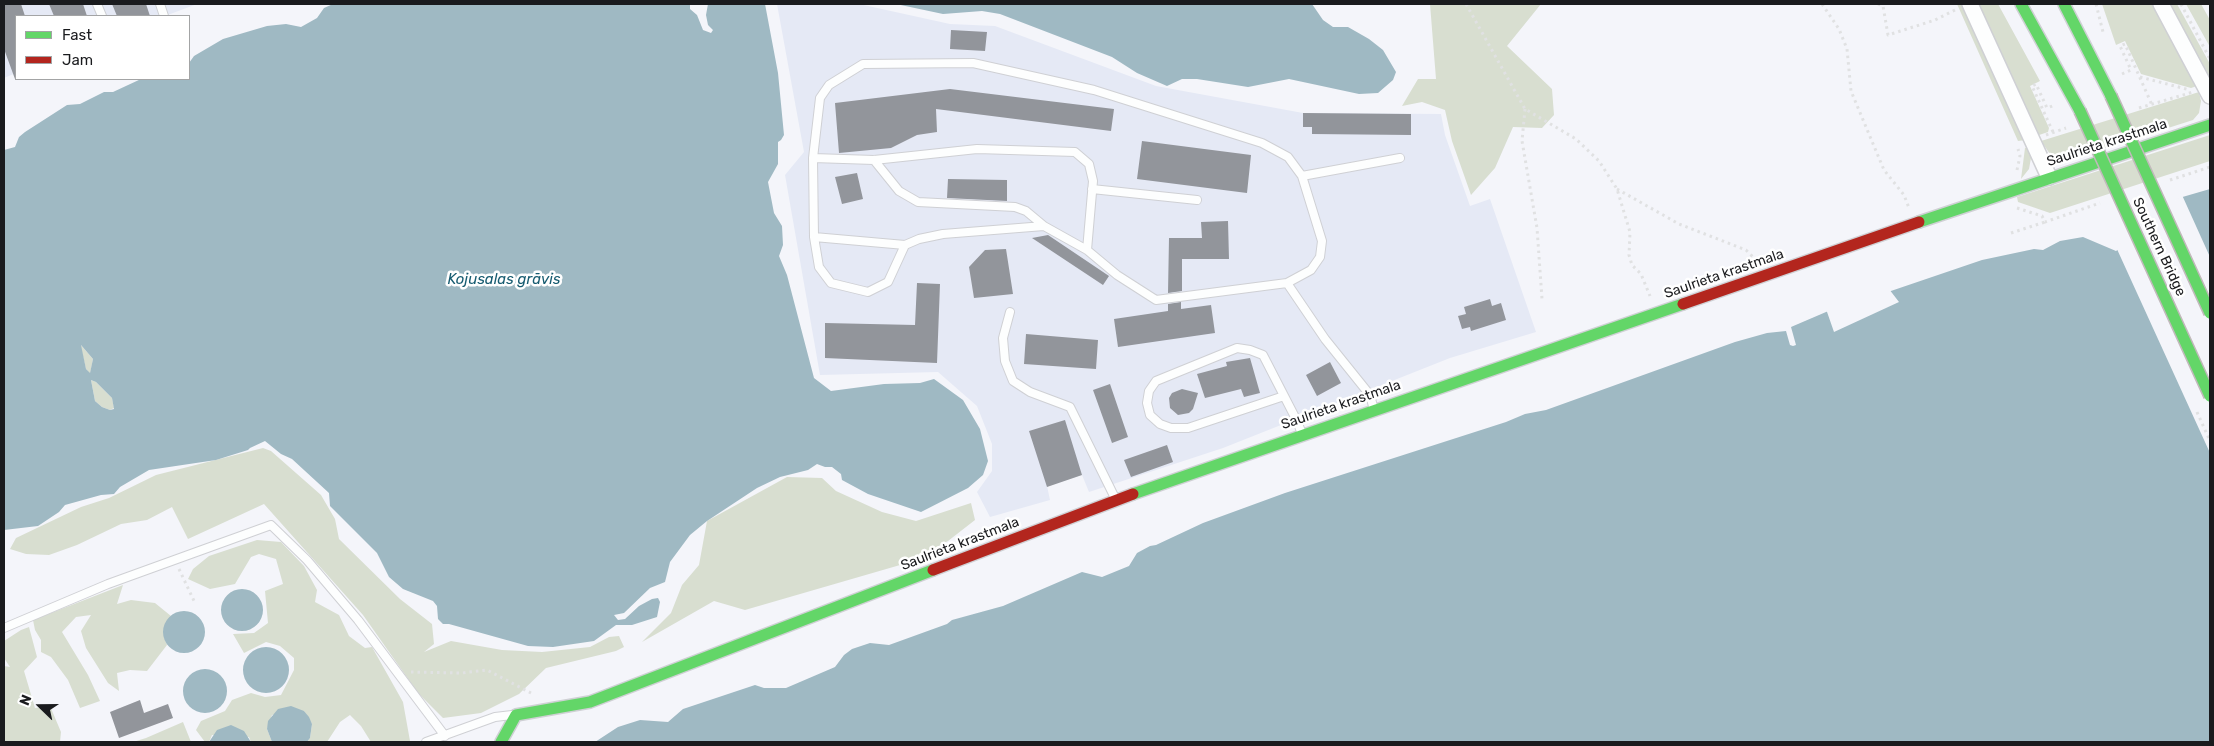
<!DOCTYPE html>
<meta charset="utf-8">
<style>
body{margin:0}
#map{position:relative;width:2214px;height:746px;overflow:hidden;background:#f4f5fa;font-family:Rubik,sans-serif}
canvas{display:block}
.frame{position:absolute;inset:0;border:5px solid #1a1b1e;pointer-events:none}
.legend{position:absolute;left:15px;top:15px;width:175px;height:65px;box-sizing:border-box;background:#fff;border:1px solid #a3a4a5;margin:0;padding:6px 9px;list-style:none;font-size:15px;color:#1a1b1e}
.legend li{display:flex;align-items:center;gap:10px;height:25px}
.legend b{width:25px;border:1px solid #a3a4a5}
.north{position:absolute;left:15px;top:681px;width:50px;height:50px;-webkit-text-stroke:4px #fff;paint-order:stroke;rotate:292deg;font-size:14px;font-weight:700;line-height:20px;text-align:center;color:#1a1b1e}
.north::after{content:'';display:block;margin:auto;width:18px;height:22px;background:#1a1b1e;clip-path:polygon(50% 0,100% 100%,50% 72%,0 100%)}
</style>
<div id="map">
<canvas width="2214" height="746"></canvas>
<div class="frame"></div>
<ul class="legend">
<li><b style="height:6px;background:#63d668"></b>Fast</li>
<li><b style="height:6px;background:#b3261e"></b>Jam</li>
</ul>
<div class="north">N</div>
</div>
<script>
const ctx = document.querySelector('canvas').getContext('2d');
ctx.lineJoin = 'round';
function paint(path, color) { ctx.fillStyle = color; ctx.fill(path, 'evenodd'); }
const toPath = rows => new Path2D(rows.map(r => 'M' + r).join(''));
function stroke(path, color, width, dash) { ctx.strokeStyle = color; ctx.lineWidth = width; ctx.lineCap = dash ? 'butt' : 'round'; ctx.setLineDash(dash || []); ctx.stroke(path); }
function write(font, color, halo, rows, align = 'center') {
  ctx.font = font + ' Rubik,sans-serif'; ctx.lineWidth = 5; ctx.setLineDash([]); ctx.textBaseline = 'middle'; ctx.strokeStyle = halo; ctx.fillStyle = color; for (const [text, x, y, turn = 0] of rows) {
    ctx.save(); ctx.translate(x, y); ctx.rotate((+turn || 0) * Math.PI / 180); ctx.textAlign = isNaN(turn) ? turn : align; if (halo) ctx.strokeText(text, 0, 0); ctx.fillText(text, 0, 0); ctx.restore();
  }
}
paint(toPath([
 [4,4,197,4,165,16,16,16,16,73,4,78],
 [777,4,859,4,950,24,995,26,1156,86,1303,113,1441,114,1445,135,1470,206,1490,199,1536,332,1450,358,1223,448,1089,492,1082,475,1047,486,1050,500,990,517,977,492,992,471,992,444,977,406,938,372,820,375,785,175,804,152]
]), '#e5e9f5');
paint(toPath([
 [1430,4,1541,4,1507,46,1552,89,1554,115,1542,128,1513,127,1495,168,1471,195,1452,141,1445,110,1422,102,1402,106,1418,79,1436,79],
 [1957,4,1964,4,2026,140,2018,141],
 [1979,4,1998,4,2040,81,2030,86,2049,128,2048,132,2039,135],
 [2102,4,2153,4,2197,86,2191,88,2141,74,2125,41,2116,45],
 [2169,4,2177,4,2210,64,2210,79],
 [2186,4,2201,4,2210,20,2210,47],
 [2199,92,2201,101,2199,113,2193,120,2065,161,2050,154,2041,141],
 [2210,135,2210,161,2050,213,2018,202,2017,197],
 [2028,147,2031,158,2029,169,2021,179,2025,148],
 [80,344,93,359,90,374,86,369],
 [91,380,96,382,112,398,114,408,110,410,102,407,95,401],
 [263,448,271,451,321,495,335,519,339,539,400,599,432,624,434,644,424,652,451,641,502,650,542,652,590,647,609,637,619,636,624,647,616,651,546,668,519,694,481,713,443,718,418,693,363,615,264,504,188,539,172,507,147,520,121,524,77,545,49,555,26,554,10,549,16,538,81,507,109,498,156,475],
 [787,477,822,478,836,491,882,512,916,521,971,503,975,520,948,541,907,563,745,610,714,601,642,642,671,613,682,585,699,565,707,521],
 [257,540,281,542,304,566,317,590,315,602,339,615,349,636,365,648,372,647,403,702,410,741,371,742,361,726,350,715,340,722,327,742,307,742,310,738,312,724,304,711,272,715,267,729,272,742,251,742,249,737,212,735,209,742,205,742,196,730,201,721,225,711,232,700,251,693,265,697,281,695,294,670,294,658,280,646,266,642,244,653,233,634,254,633,268,623,265,591,283,584,276,559,259,554,251,557,235,584,210,589,188,579,193,569,209,556],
 [123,585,117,604,131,600,155,603,171,616,164,637,167,645,147,671,130,670,117,673,119,691,108,683,86,648,81,631,91,615,76,617,62,632,88,675,100,701,80,708,68,680,51,657,41,652,41,640,35,630,33,620],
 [29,627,37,657,24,671,35,708,50,706,61,732,60,742,4,742,4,666,10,667,4,658,4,641,21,630],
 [183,722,191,742,133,742,146,738]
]), '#d8ded0');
paint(toPath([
 [333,4,690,4,690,9,697,15,703,30,711,33,713,30,708,25,706,15,708,4,765,4,778,73,784,135,781,140,778,142,778,164,768,182,774,213,782,226,783,245,779,256,787,275,814,378,831,391,884,384,920,383,934,379,963,400,980,429,988,461,983,475,968,488,921,512,868,494,842,480,841,474,832,467,825,467,817,464,808,470,780,477,757,488,707,521,690,535,670,562,665,582,650,588,624,613,614,615,618,620,625,619,639,606,652,599,658,598,660,602,657,617,632,625,616,625,594,641,553,647,528,646,449,624,443,624,438,619,437,606,433,601,403,589,389,577,377,553,330,506,329,493,292,459,281,454,265,441,250,448,248,450,216,460,149,470,120,487,114,494,101,495,65,505,59,512,38,526,4,530,4,150,15,147,19,137,25,132,67,105,80,104,104,92,113,92,141,79,189,79,189,63,194,56,223,39,267,26,286,24,301,27,317,18,324,8],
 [81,345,93,359,90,373,86,369],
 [91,380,96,382,112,398,114,409,110,410,102,407,95,401],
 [896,4,1312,4,1323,20,1333,27,1348,27,1369,39,1383,50,1396,72,1393,80,1378,93,1359,94,1289,79,1248,87,1197,79,1182,79,1167,86,1137,73,1112,57,1000,14,982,11,943,14],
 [2210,189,2210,742,595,742,618,727,640,720,668,722,683,709,755,685,764,688,786,688,835,667,844,655,852,649,870,643,889,645,947,624,952,620,1003,606,1082,572,1102,577,1129,566,1137,553,1150,546,1156,545,1203,523,1285,493,1506,422,1525,414,1546,410,1735,342,1767,333,1786,331,1790,345,1793,346,1796,345,1791,327,1833,309,1836,317,1885,293,1982,260,2034,249,2043,250,2060,241,2083,237,2116,251,2133,239,2179,198],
 '221 610a21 21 0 1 1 42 0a21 21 0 1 1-42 0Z',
 '163 632a21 21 0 1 1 42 0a21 21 0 1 1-42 0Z',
 '243 670a23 23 0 1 1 46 0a23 23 0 1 1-46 0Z',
 '183 691a22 22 0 1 1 44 0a22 22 0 1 1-44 0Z',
 [291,706,304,711,309,717,312,724,310,738,307,742,272,742,267,729,268,721,278,709],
 [231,725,244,731,251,742,209,742,217,730]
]), '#9fb9c3');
paint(toPath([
 [2182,195,2210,257,2210,453,2116,247],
 [1889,289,1899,302,1834,332,1826,309,1834,307,1838,314]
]), '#f4f5fa');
paint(toPath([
 [4,4,21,4,25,16,16,16,15,79,4,49],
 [49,4,83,4,87,16,54,16],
 [112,4,146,4,150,16,117,16],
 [951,30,987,32,985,51,950,49],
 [950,89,1114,109,1111,131,936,109,937,132,917,135,891,148,839,153,835,103],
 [1303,113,1411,114,1411,135,1312,134,1312,127,1303,127],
 [1142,141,1251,155,1247,193,1137,179],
 [857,173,863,199,842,204,835,177],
 [948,179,1007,180,1007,201,947,198],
 [1228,221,1229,259,1182,259,1182,291,1168,293,1169,238,1202,238,1201,222],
 [1048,235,1109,276,1103,285,1032,238],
 [1006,249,1013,294,974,298,969,267,985,250],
 [917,283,940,284,937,363,825,358,825,323,915,325],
 [1490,299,1492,306,1501,303,1506,320,1471,331,1470,327,1462,329,1458,316,1466,314,1464,307],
 [1181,302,1181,309,1211,305,1215,333,1118,347,1114,319,1168,311,1168,304],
 [1026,334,1098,340,1096,369,1024,364],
 [1250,358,1260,393,1244,397,1241,389,1205,398,1197,374,1227,366,1226,362],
 [1330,362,1341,383,1317,396,1306,375],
 [1110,384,1128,437,1112,443,1093,390],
 [1182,389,1198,393,1193,409,1189,413,1178,415,1170,408,1169,398,1172,393],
 [1065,420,1082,475,1047,487,1029,431],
 [1167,445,1173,462,1131,477,1124,460],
 [140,700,144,713,168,704,173,718,119,738,110,712]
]), '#92959b');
const lane = toPath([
 [97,4,102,16],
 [160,4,164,16],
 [813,158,874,160,977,149,1075,152,1089,164,1093,181,1087,250],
 [874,160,899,191,918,202,1015,207,1026,211,1044,226],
 [1302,176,1400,158],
 [1092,189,1197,200],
 [814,237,905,245],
 [1287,283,1311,270,1320,257,1322,241,1302,176,1288,157,1262,143,1094,90,973,63,863,64,829,85,820,98,813,158,814,237,819,267,831,283,868,292,888,282,905,245,919,239,943,234,1044,226,1087,250,1117,275,1156,300,1287,283,1325,339,1370,395,1374,410],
 [1010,312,1003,338,1005,361,1013,381,1030,392,1070,407,1115,498],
 [1284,396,1188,428,1171,428,1160,424,1150,415,1147,403,1149,391,1156,381,1237,348,1250,350,1263,355,1297,421,1302,434],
 [4,628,108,584,271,525,307,560,358,620,445,736],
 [426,742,495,717,512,715]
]);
const street = toPath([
 [1970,4,2049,177],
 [2161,4,2210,96]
]);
const fast = toPath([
 [2021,4,2080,111],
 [2064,4,2111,96],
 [1919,222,2210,125],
 [1133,494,1683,304],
 [501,742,516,715,590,702,933,570]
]);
const jam = toPath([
 [1683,304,1919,222],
 [933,570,1133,494]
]);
stroke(lane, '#cfd0d4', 10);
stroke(street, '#cfd0d4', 18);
stroke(fast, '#cfd0d4', 14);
stroke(jam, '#cfd0d4', 14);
stroke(toPath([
 [1466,4,1525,109,1576,139,1599,161,1617,189,1630,232,1629,255,1632,265,1641,274,1650,296],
 [1822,4,1839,29,1847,49,1851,91,1884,170,1904,195,1909,208],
 [1878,4,1883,6,1888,35,1935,20,1957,9],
 [2096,4,2103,32],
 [2181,4,2210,59],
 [2122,74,2131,70,2120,46,2125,44,2152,105],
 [2140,77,2190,90],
 [2139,108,2193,92],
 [1525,109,1522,141,1537,228,1542,299],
 [2053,132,2032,86,2036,84,2047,108,2055,105],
 [2046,135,2066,128],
 [2017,170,2020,156,2018,149],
 [2170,180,2210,167],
 [1617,189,1679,224,1746,250,1757,261],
 [2017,208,2042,216,2045,222,2100,203],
 [2011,233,2045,222],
 [179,569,195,603],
 [411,672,462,673,487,670,531,693]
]), '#e0e1e2', 3, [2.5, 4]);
stroke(lane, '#fdfefe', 8);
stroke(street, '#fdfefe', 15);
stroke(fast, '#63d668', 11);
stroke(jam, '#b3261e', 11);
const fastBridge = toPath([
 [2111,96,2210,313],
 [2080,111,2210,396]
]);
stroke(fastBridge, '#c1b9bb', 14, []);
stroke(toPath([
 [2197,412,2210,441]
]), '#e0e1e2', 3, [2.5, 4]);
stroke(fastBridge, '#63d668', 11);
write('14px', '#1a1b1e', '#fff', [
 ["Saulrieta krastmala",2107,143,-18],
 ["Southern Bridge",2159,247,65],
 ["Saulrieta krastmala",1724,274,-19],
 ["Saulrieta krastmala",1341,405,-19],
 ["Saulrieta krastmala",960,544,-21]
]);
write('italic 15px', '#175c71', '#fff', [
 ["Kojusalas grāvis",504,280]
]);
</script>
